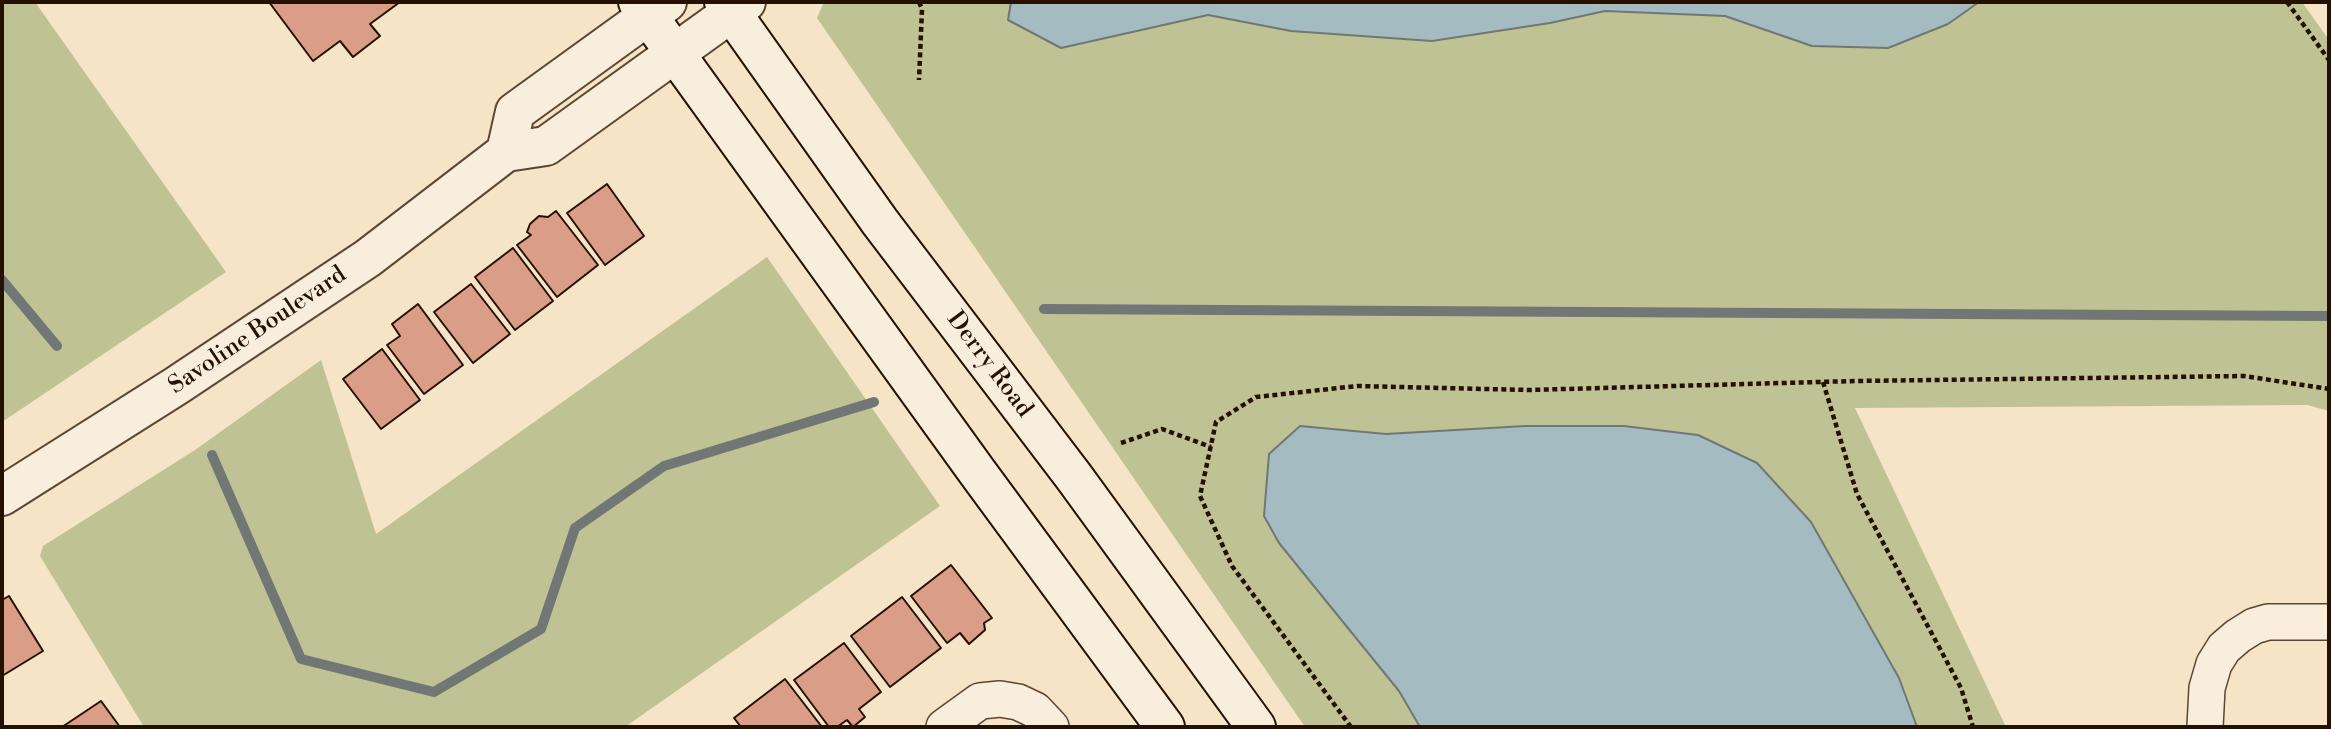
<!DOCTYPE html>
<style>
body{margin:0}
#map{position:relative;width:2331px;height:729px;overflow:hidden;background:#f6e4c7;font-family:"Libre Bodoni",serif}
canvas{display:block}
.frame{position:absolute;inset:0;border:4px solid #261100;pointer-events:none}
</style>
<div id="map">
<canvas width="2331" height="729"></canvas>
<div class="frame"></div>
</div>
<script>
const ctx = document.querySelector('canvas').getContext('2d');
ctx.lineJoin = 'round';
function paint(path, color) { ctx.fillStyle = color; ctx.fill(path, 'evenodd'); }
const toPath = rows => new Path2D(rows.map(r => 'M' + r).join(''));
function stroke(path, color, width, dash) { ctx.strokeStyle = color; ctx.lineWidth = width; ctx.lineCap = dash ? 'butt' : 'round'; ctx.setLineDash(dash || []); ctx.stroke(path); }
function write(font, color, halo, rows, align = 'center') {
  ctx.font = font + ' "Libre Bodoni",serif'; ctx.lineWidth = 7; ctx.setLineDash([]); ctx.textBaseline = 'middle'; ctx.strokeStyle = halo; ctx.fillStyle = color; for (const [text, x, y, turn = 0] of rows) {
    ctx.save(); ctx.translate(x, y); ctx.rotate((+turn || 0) * Math.PI / 180); ctx.textAlign = isNaN(turn) ? turn : align; if (halo) ctx.strokeText(text, 0, 0); ctx.fillText(text, 0, 0); ctx.restore();
  }
}
paint(toPath([
 [2,2,35,2,226,272,2,422],
 [824,2,2302,2,2329,40,2329,411,2307,405,1855,408,2006,727,1305,727,817,18],
 [767,257,940,506,625,727,144,727,40,556,43,546,195,450,321,360,376,534]
]), '#bfc394');
const water = toPath([
 [1011,2,1979,2,1948,24,1888,48,1812,46,1725,16,1605,11,1550,23,1432,41,1291,31,1208,15,1061,48,1008,20,1011,2],
 [1300,426,1386,434,1525,426,1624,426,1698,435,1757,463,1811,522,1899,678,1917,727,1420,727,1399,691,1279,543,1264,516,1269,454,1300,426]
]);
paint(water, '#a3bbc1');
stroke(water, '#717774', 2);
stroke(toPath([
 [2,280,57,346],
 [1044,309,2329,316],
 [212,455,301,659,434,692,541,629,575,528,664,466,874,402]
]), '#717774', 10);
const building = toPath([
 [269,2,400,2,370,24,380,36,353,57,340,41,313,61,269,2],
 [607,184,644,236,605,265,567,213,607,184],
 [556,211,598,265,557,297,517,245,531,235,527,232,530,224,539,216,548,217,556,211],
 [513,248,553,301,515,330,475,277,513,248],
 [471,284,510,334,473,363,434,312,471,284],
 [418,304,463,365,424,394,387,345,400,336,392,324,418,304],
 [382,349,420,400,381,429,343,379,382,349],
 [951,565,992,618,984,623,985,630,969,644,960,633,947,643,911,596,951,565],
 [9,596,43,651,2,676,2,600,9,596],
 [902,597,941,648,890,687,851,636,902,597],
 [844,643,881,692,859,709,865,717,853,727,847,720,837,727,829,727,794,680,844,643],
 [785,679,822,727,741,727,734,718,785,679],
 [101,701,120,727,62,727,101,701]
]);
paint(building, '#da9d87');
stroke(building, '#261100', 2);
const minor = toPath([
 [944,727,980,701,1000,699,1018,702,1035,710,1051,727],
 [2205,727,2207,688,2214,664,2224,648,2238,636,2254,626,2268,622,2329,622]
]);
const tertiary = toPath([
 [506,152,515,112,667,2],
 [2,496,176,386,368,258,506,152,546,146,746,2]
]);
const secondary = toPath([
 [638,2,978,473,1165,727],
 [724,2,880,222,1074,477,1256,727]
]);
stroke(minor, '#5a4632', 38);
stroke(tertiary, '#5a4632', 42);
stroke(secondary, '#261100', 42);
stroke(toPath([
 [919,2,922,9,919,80],
 [2287,2,2329,60],
 [1823,382,1857,494,1961,688,1973,727],
 [1121,443,1162,429,1211,447],
 [1351,727,1232,566,1200,496,1216,422,1256,397,1357,386,1529,390,1855,381,2244,376,2329,389]
]), '#261100', 4.5, [5, 3.5]);
stroke(minor, '#f9eddb', 35);
stroke(tertiary, '#f9eddb', 38);
stroke(secondary, '#f9eddb', 38);
write('24px', '#261100', '#f9eddb', [
 ["Savoline Boulevard",258,331,-34],
 ["Derry Road",989,365,53]
]);
</script>
